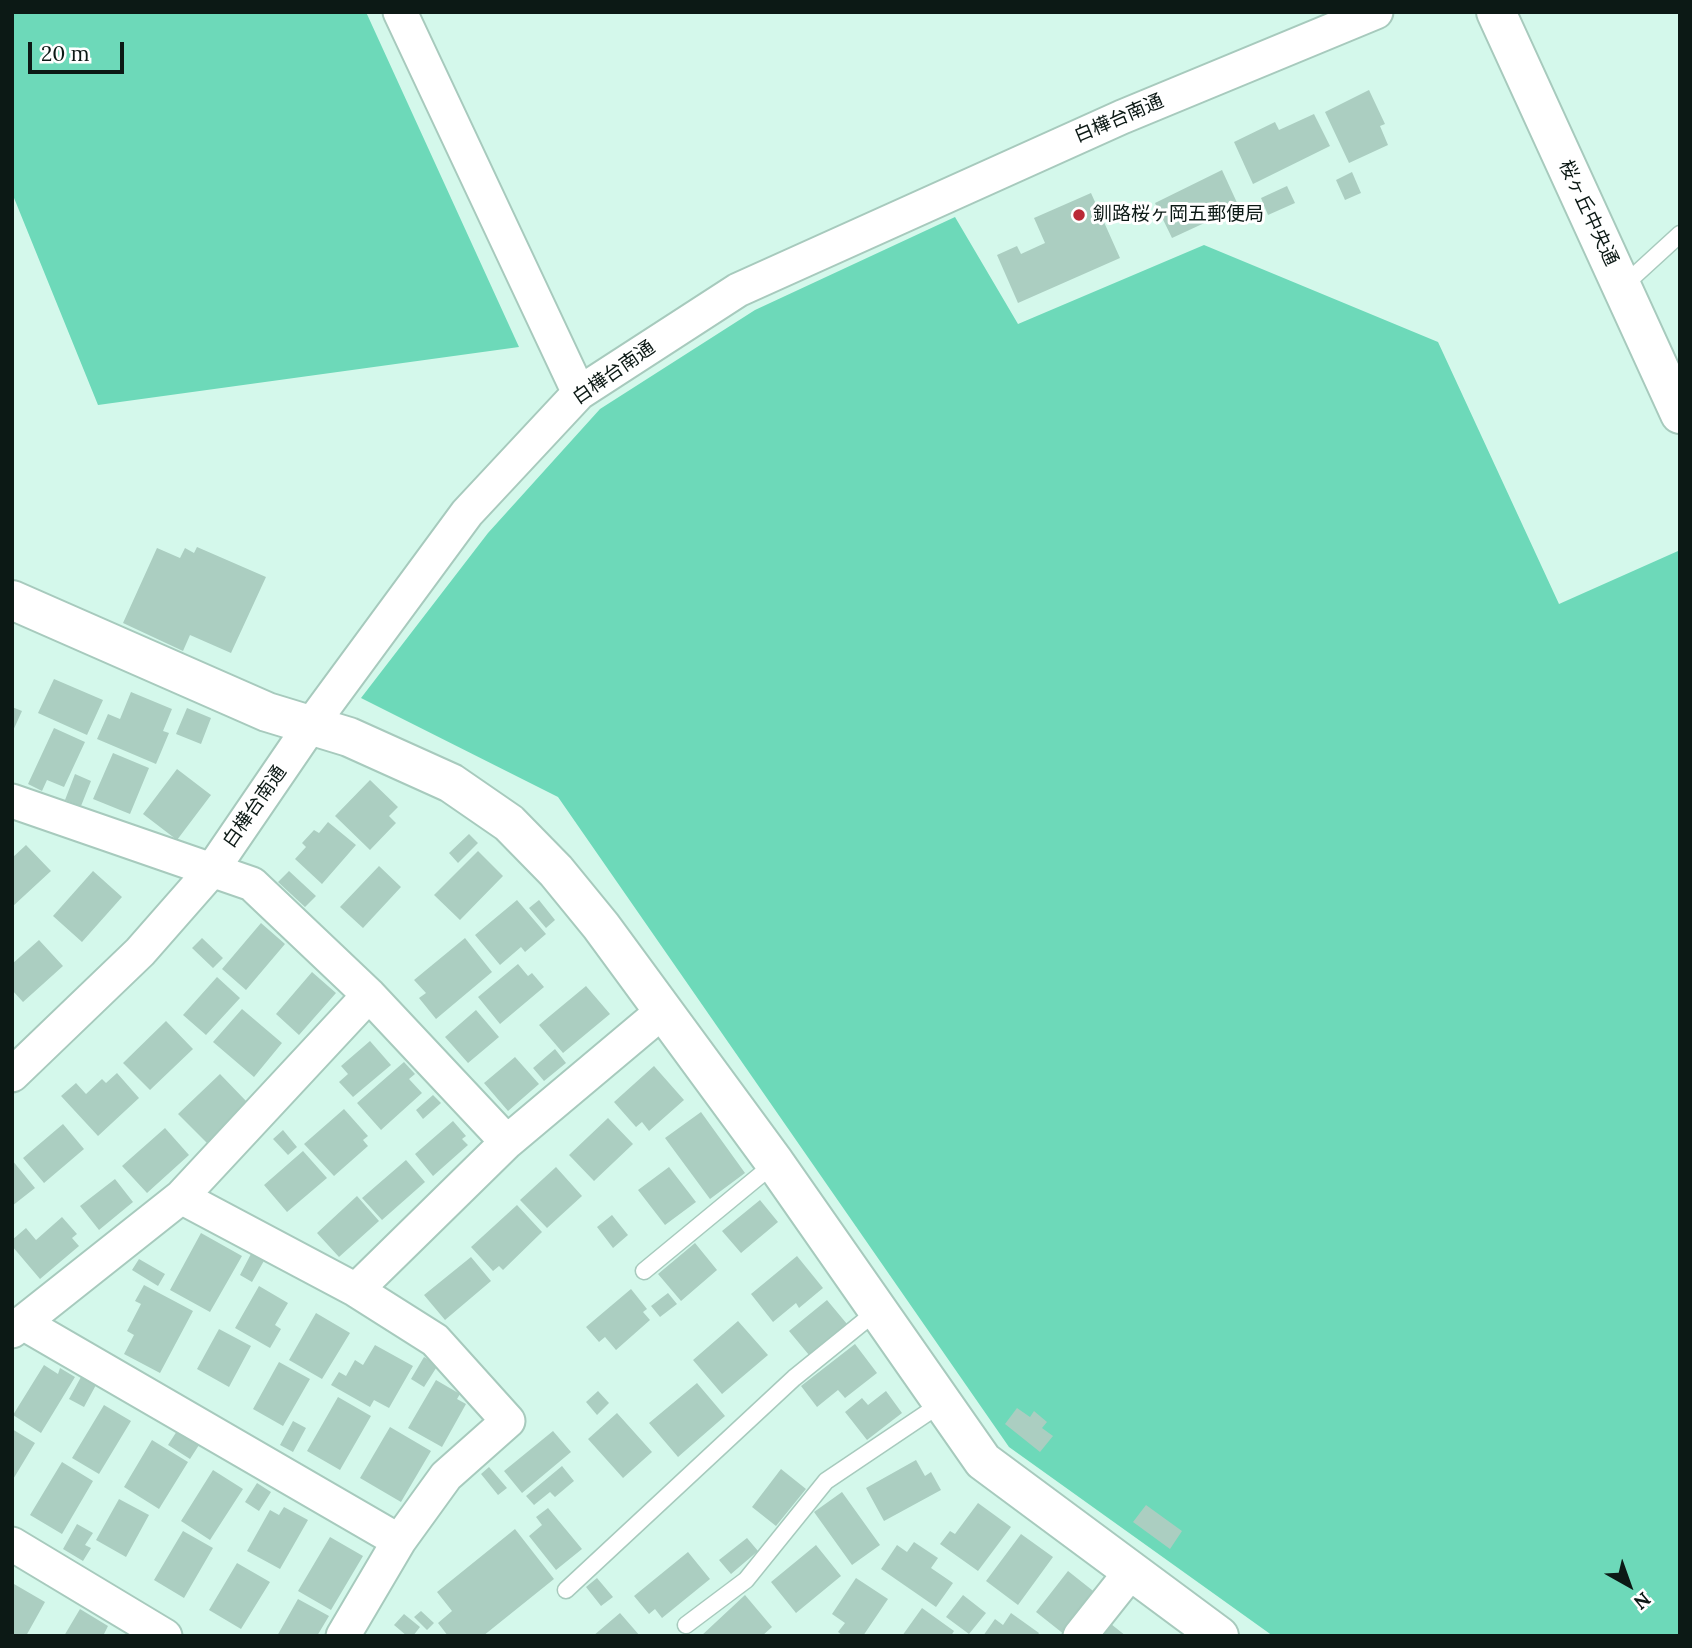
<!DOCTYPE html>
<meta charset="utf-8">
<style>
body{margin:0}
#map{position:relative;width:1692px;height:1648px;overflow:hidden;background:#d4f8eb;font-family:Lora,serif}
canvas{display:block}
.frame{position:absolute;inset:0;border:14px solid #0c1915;pointer-events:none}
.north{position:absolute;left:1594px;top:1550px;width:70px;height:70px;-webkit-text-stroke:5px #fff;paint-order:stroke;rotate:140deg;font-size:19px;font-weight:700;line-height:28px;text-align:center;color:#0c1915}
.north::after{content:'';display:block;margin:auto;width:24px;height:32px;background:#0c1915;clip-path:polygon(50% 0,100% 100%,50% 72%,0 100%)}
.scale{position:absolute;left:28px;top:42px;width:96px;height:32px;box-sizing:border-box;border:4px solid #0c1915;border-top:0;padding-left:9px;font-size:21px;line-height:24px;white-space:nowrap;color:#0c1915;-webkit-text-stroke:5px #fff;paint-order:stroke}
</style>
<div id="map">
<canvas width="1692" height="1648"></canvas>
<div class="frame"></div>
<div class="north">N</div>
<div class="scale">20 m</div>
</div>
<script>
const ctx = document.querySelector('canvas').getContext('2d');
ctx.lineJoin = 'round';
function paint(path, color) { ctx.fillStyle = color; ctx.fill(path, 'evenodd'); }
const toPath = rows => new Path2D(rows.map(r => 'M' + r).join(''));
function stroke(path, color, width, dash) { ctx.strokeStyle = color; ctx.lineWidth = width; ctx.lineCap = dash ? 'butt' : 'round'; ctx.setLineDash(dash || []); ctx.stroke(path); }
function write(font, color, halo, rows, align = 'center') {
  ctx.font = font + ' Lora,"Noto Sans JP",serif'; ctx.lineWidth = 6; ctx.setLineDash([]); ctx.textBaseline = 'middle'; ctx.strokeStyle = halo; ctx.fillStyle = color; for (const [text, x, y, turn = 0] of rows) {
    ctx.save(); ctx.translate(x, y); ctx.rotate((+turn || 0) * Math.PI / 180); ctx.textAlign = isNaN(turn) ? turn : align; if (halo) ctx.strokeText(text, 0, 0); ctx.fillText(text, 0, 0); ctx.restore();
  }
}
paint(toPath([
 [12,12,366,12,519,347,98,405,12,193],
 [955,217,1018,324,1204,245,1438,342,1559,604,1678,551,1680,1636,1273,1636,1009,1447,558,797,361,698,488,533,600,409,755,310]
]), '#6dd9b9');
paint(toPath([
 [1369,90,1385,124,1380,126,1388,145,1349,163,1325,112],
 [1314,114,1330,146,1253,184,1234,142,1275,122,1279,130],
 [1222,170,1239,207,1172,238,1155,203],
 [1352,172,1361,193,1345,200,1336,180],
 [1287,186,1295,203,1268,215,1261,198],
 [1091,193,1120,258,1018,303,997,255,1017,246,1021,254,1045,243,1034,218],
 [197,547,266,577,231,653,190,635,183,651,123,623,157,548,180,558,185,548,194,553],
 [54,679,103,700,87,735,38,713],
 [131,692,172,709,163,731,169,733,156,764,97,739,108,714,120,719],
 [12,707,22,711,12,733],
 [187,708,211,718,201,744,176,734],
 [54,728,85,742,64,787,47,780,42,791,28,784],
 [113,753,149,768,130,814,93,799],
 [177,769,211,795,177,840,143,814],
 [75,774,91,781,81,806,65,800],
 [370,780,398,807,389,816,396,823,370,850,335,816],
 [328,822,356,845,322,884,295,859,306,847,302,843,314,830,319,833],
 [469,834,478,843,458,863,449,853],
 [26,845,51,871,12,907,12,858],
 [478,851,503,876,460,920,434,895],
 [379,866,401,887,363,928,340,907],
 [93,871,122,897,82,942,53,916],
 [289,871,316,896,305,907,278,882],
 [517,900,546,934,525,952,521,947,500,965,475,935],
 [539,900,555,920,546,928,529,908],
 [261,923,285,944,246,990,222,969],
 [202,938,223,958,213,968,192,948],
 [465,938,492,972,436,1019,419,998,426,993,414,980],
 [39,940,63,966,23,1002,12,990,12,964],
 [518,964,528,976,532,973,544,987,500,1024,478,997],
 [312,972,336,993,299,1035,276,1014],
 [217,977,240,998,206,1035,183,1015],
 [586,986,610,1014,563,1053,539,1025],
 [242,1009,282,1043,254,1077,213,1042],
 [476,1010,499,1037,468,1063,445,1037],
 [166,1021,193,1049,150,1090,123,1063],
 [370,1041,391,1065,353,1097,339,1082,348,1074,341,1066],
 [555,1049,566,1063,544,1081,533,1068],
 [515,1057,539,1084,508,1111,484,1083],
 [404,1062,415,1074,409,1079,422,1093,381,1130,357,1103],
 [654,1066,684,1100,649,1131,642,1122,636,1127,614,1102],
 [117,1073,139,1098,98,1136,61,1096,76,1083,86,1094,102,1079,106,1083],
 [220,1074,247,1102,207,1143,178,1114],
 [433,1095,441,1103,423,1119,416,1110],
 [344,1109,368,1136,363,1140,368,1146,334,1176,304,1144],
 [701,1112,745,1173,710,1199,665,1138],
 [608,1118,633,1144,594,1181,569,1155],
 [453,1121,466,1136,462,1139,468,1145,433,1176,415,1154],
 [63,1124,84,1149,44,1183,23,1158],
 [165,1128,189,1155,147,1193,122,1166],
 [283,1130,297,1147,288,1155,273,1139],
 [303,1151,327,1178,287,1212,264,1185],
 [12,1160,35,1188,12,1206],
 [406,1160,425,1182,382,1220,362,1198],
 [556,1167,582,1196,547,1228,520,1200],
 [669,1167,696,1202,665,1225,638,1190],
 [115,1179,133,1202,99,1230,80,1206],
 [357,1196,379,1221,339,1257,317,1233],
 [760,1200,778,1222,741,1253,722,1231],
 [517,1205,542,1232,503,1270,499,1266,493,1271,471,1247],
 [612,1215,628,1235,613,1248,597,1227],
 [62,1217,77,1234,72,1238,79,1246,40,1279,12,1246,12,1240,26,1228,36,1240],
 [201,1233,242,1256,210,1312,170,1290],
 [695,1243,717,1270,681,1301,658,1274],
 [252,1252,265,1259,252,1282,240,1275],
 [797,1256,823,1288,799,1308,796,1303,773,1322,751,1294],
 [471,1257,491,1281,445,1320,424,1295],
 [139,1259,165,1274,158,1286,132,1270],
 [144,1285,193,1311,160,1373,124,1354,134,1335,127,1331,141,1304,135,1301],
 [259,1286,288,1303,275,1325,281,1329,270,1348,235,1328],
 [631,1289,647,1309,643,1312,650,1320,616,1350,605,1337,599,1342,586,1327],
 [668,1293,677,1304,660,1317,651,1306],
 [827,1300,847,1324,809,1355,789,1331],
 [316,1313,350,1333,322,1379,289,1360],
 [738,1321,768,1355,722,1394,693,1360],
 [219,1329,251,1346,229,1387,197,1369],
 [855,1344,877,1373,845,1398,838,1390,817,1407,801,1386],
 [375,1345,413,1366,389,1408,374,1400,370,1407,331,1385,339,1372,346,1376,355,1360,363,1365],
 [424,1357,438,1365,424,1387,411,1379],
 [279,1362,310,1379,283,1426,253,1409],
 [44,1365,58,1374,60,1368,75,1377,41,1433,13,1415],
 [81,1377,96,1385,84,1407,69,1399],
 [436,1380,460,1394,457,1399,466,1404,442,1447,408,1428],
 [697,1383,725,1416,678,1457,649,1423],
 [598,1391,609,1403,597,1415,586,1402],
 [886,1391,902,1413,867,1440,845,1412,862,1398,868,1405],
 [338,1397,371,1416,340,1470,307,1451],
 [104,1405,131,1421,99,1474,72,1458],
 [1017,1408,1030,1417,1034,1411,1047,1422,1042,1428,1053,1436,1040,1452,1005,1424],
 [617,1413,652,1452,623,1478,588,1439],
 [293,1421,306,1428,293,1452,280,1445],
 [390,1427,431,1451,401,1502,360,1478],
 [12,1429,35,1443,12,1481],
 [177,1431,199,1445,190,1459,168,1445],
 [553,1431,571,1452,522,1493,504,1471],
 [152,1440,188,1462,159,1509,124,1487],
 [916,1460,925,1476,931,1472,941,1490,884,1521,866,1488],
 [62,1462,93,1481,62,1534,30,1515],
 [562,1466,574,1481,555,1497,550,1492,534,1505,526,1496],
 [489,1467,507,1488,498,1495,481,1474],
 [781,1469,806,1489,776,1526,752,1507],
 [213,1470,243,1489,210,1540,181,1521],
 [257,1483,271,1492,259,1511,245,1502],
 [842,1492,880,1545,852,1565,814,1512],
 [119,1499,149,1515,126,1557,96,1540],
 [978,1503,1011,1527,978,1571,940,1544,950,1531,955,1534],
 [1146,1505,1182,1531,1170,1549,1133,1522],
 [284,1507,308,1520,280,1569,247,1551,270,1510,279,1515],
 [548,1508,582,1549,556,1570,529,1536,542,1525,536,1517],
 [77,1524,93,1533,85,1545,91,1548,83,1561,63,1549],
 [515,1529,554,1579,483,1636,448,1636,438,1623,452,1611,437,1592],
 [183,1531,213,1548,184,1598,154,1580],
 [1021,1534,1053,1557,1018,1605,986,1581],
 [330,1537,363,1556,331,1610,298,1591],
 [747,1538,758,1551,731,1574,719,1560],
 [914,1542,938,1558,931,1568,953,1583,936,1607,881,1569,897,1545,907,1552],
 [816,1545,841,1576,796,1613,771,1582],
 [688,1552,710,1579,662,1618,655,1609,649,1614,634,1596],
 [237,1563,270,1582,241,1629,209,1610],
 [1068,1571,1097,1594,1065,1635,1036,1612],
 [597,1578,613,1597,601,1606,586,1587],
 [856,1578,888,1599,863,1636,843,1636,838,1632,845,1623,832,1614],
 [14,1584,45,1602,26,1636,12,1636],
 [745,1595,772,1627,762,1636,701,1636],
 [963,1595,986,1613,969,1634,946,1617],
 [298,1599,329,1616,317,1636,277,1636],
 [922,1608,954,1631,951,1636,902,1636],
 [80,1609,108,1626,103,1636,64,1636],
 [421,1611,434,1623,427,1630,414,1617],
 [620,1613,640,1636,593,1636],
 [1011,1613,1039,1633,1037,1636,983,1636,995,1619,1003,1625],
 [404,1614,420,1627,413,1636,407,1636,394,1625],
 [1111,1624,1126,1636,1101,1636]
]), '#abcec1');
const service = toPath([
 [1622,287,1680,234],
 [644,1271,775,1163],
 [566,1590,794,1378,878,1310],
 [686,1625,746,1580,826,1481,942,1403]
]);
const minor = toPath([
 [400,12,579,393],
 [12,801,252,884,369,995,507,1142],
 [12,1075,140,952,212,870,311,725,467,513,579,393,738,290,1122,117,1376,12],
 [181,1197,356,1290,435,1340,508,1421,446,1476,399,1541,343,1636],
 [356,1290,507,1142,663,1011],
 [23,1323,399,1541],
 [12,1331,181,1197,369,995],
 [12,1544,165,1636],
 [1080,1636,1130,1573]
]);
const tertiary = toPath([
 [1496,12,1680,414],
 [12,600,267,712,349,737,451,783,509,823,556,871,601,926,775,1163,983,1461,1219,1636]
]);
stroke(service, '#a7cabd', 19);
stroke(minor, '#a7cabd', 37);
stroke(tertiary, '#a7cabd', 42);
stroke(service, '#fff', 16);
stroke(minor, '#fff', 33);
stroke(tertiary, '#fff', 38);
for (const [x, y, r, color] of [
 [1079,215,7,"#ba2936"]
]) { const dot = new Path2D(); dot.arc(x, y, r, 0, 2 * Math.PI); ctx.fillStyle = color; ctx.fill(dot); stroke(dot, '#fff', 2.5); }
write('19px', '#0c1915', '#fff', [
 ["白樺台南通",1119,119,-23],
 ["桜ヶ丘中央通",1588,213,65],
 ["白樺台南通",614,373,-35],
 ["白樺台南通",255,807,-55]
]);
write('19px', '#0c1915', '#fff', [
 ["釧路桜ヶ岡五郵便局",1093,215]
], 'left');
</script>
